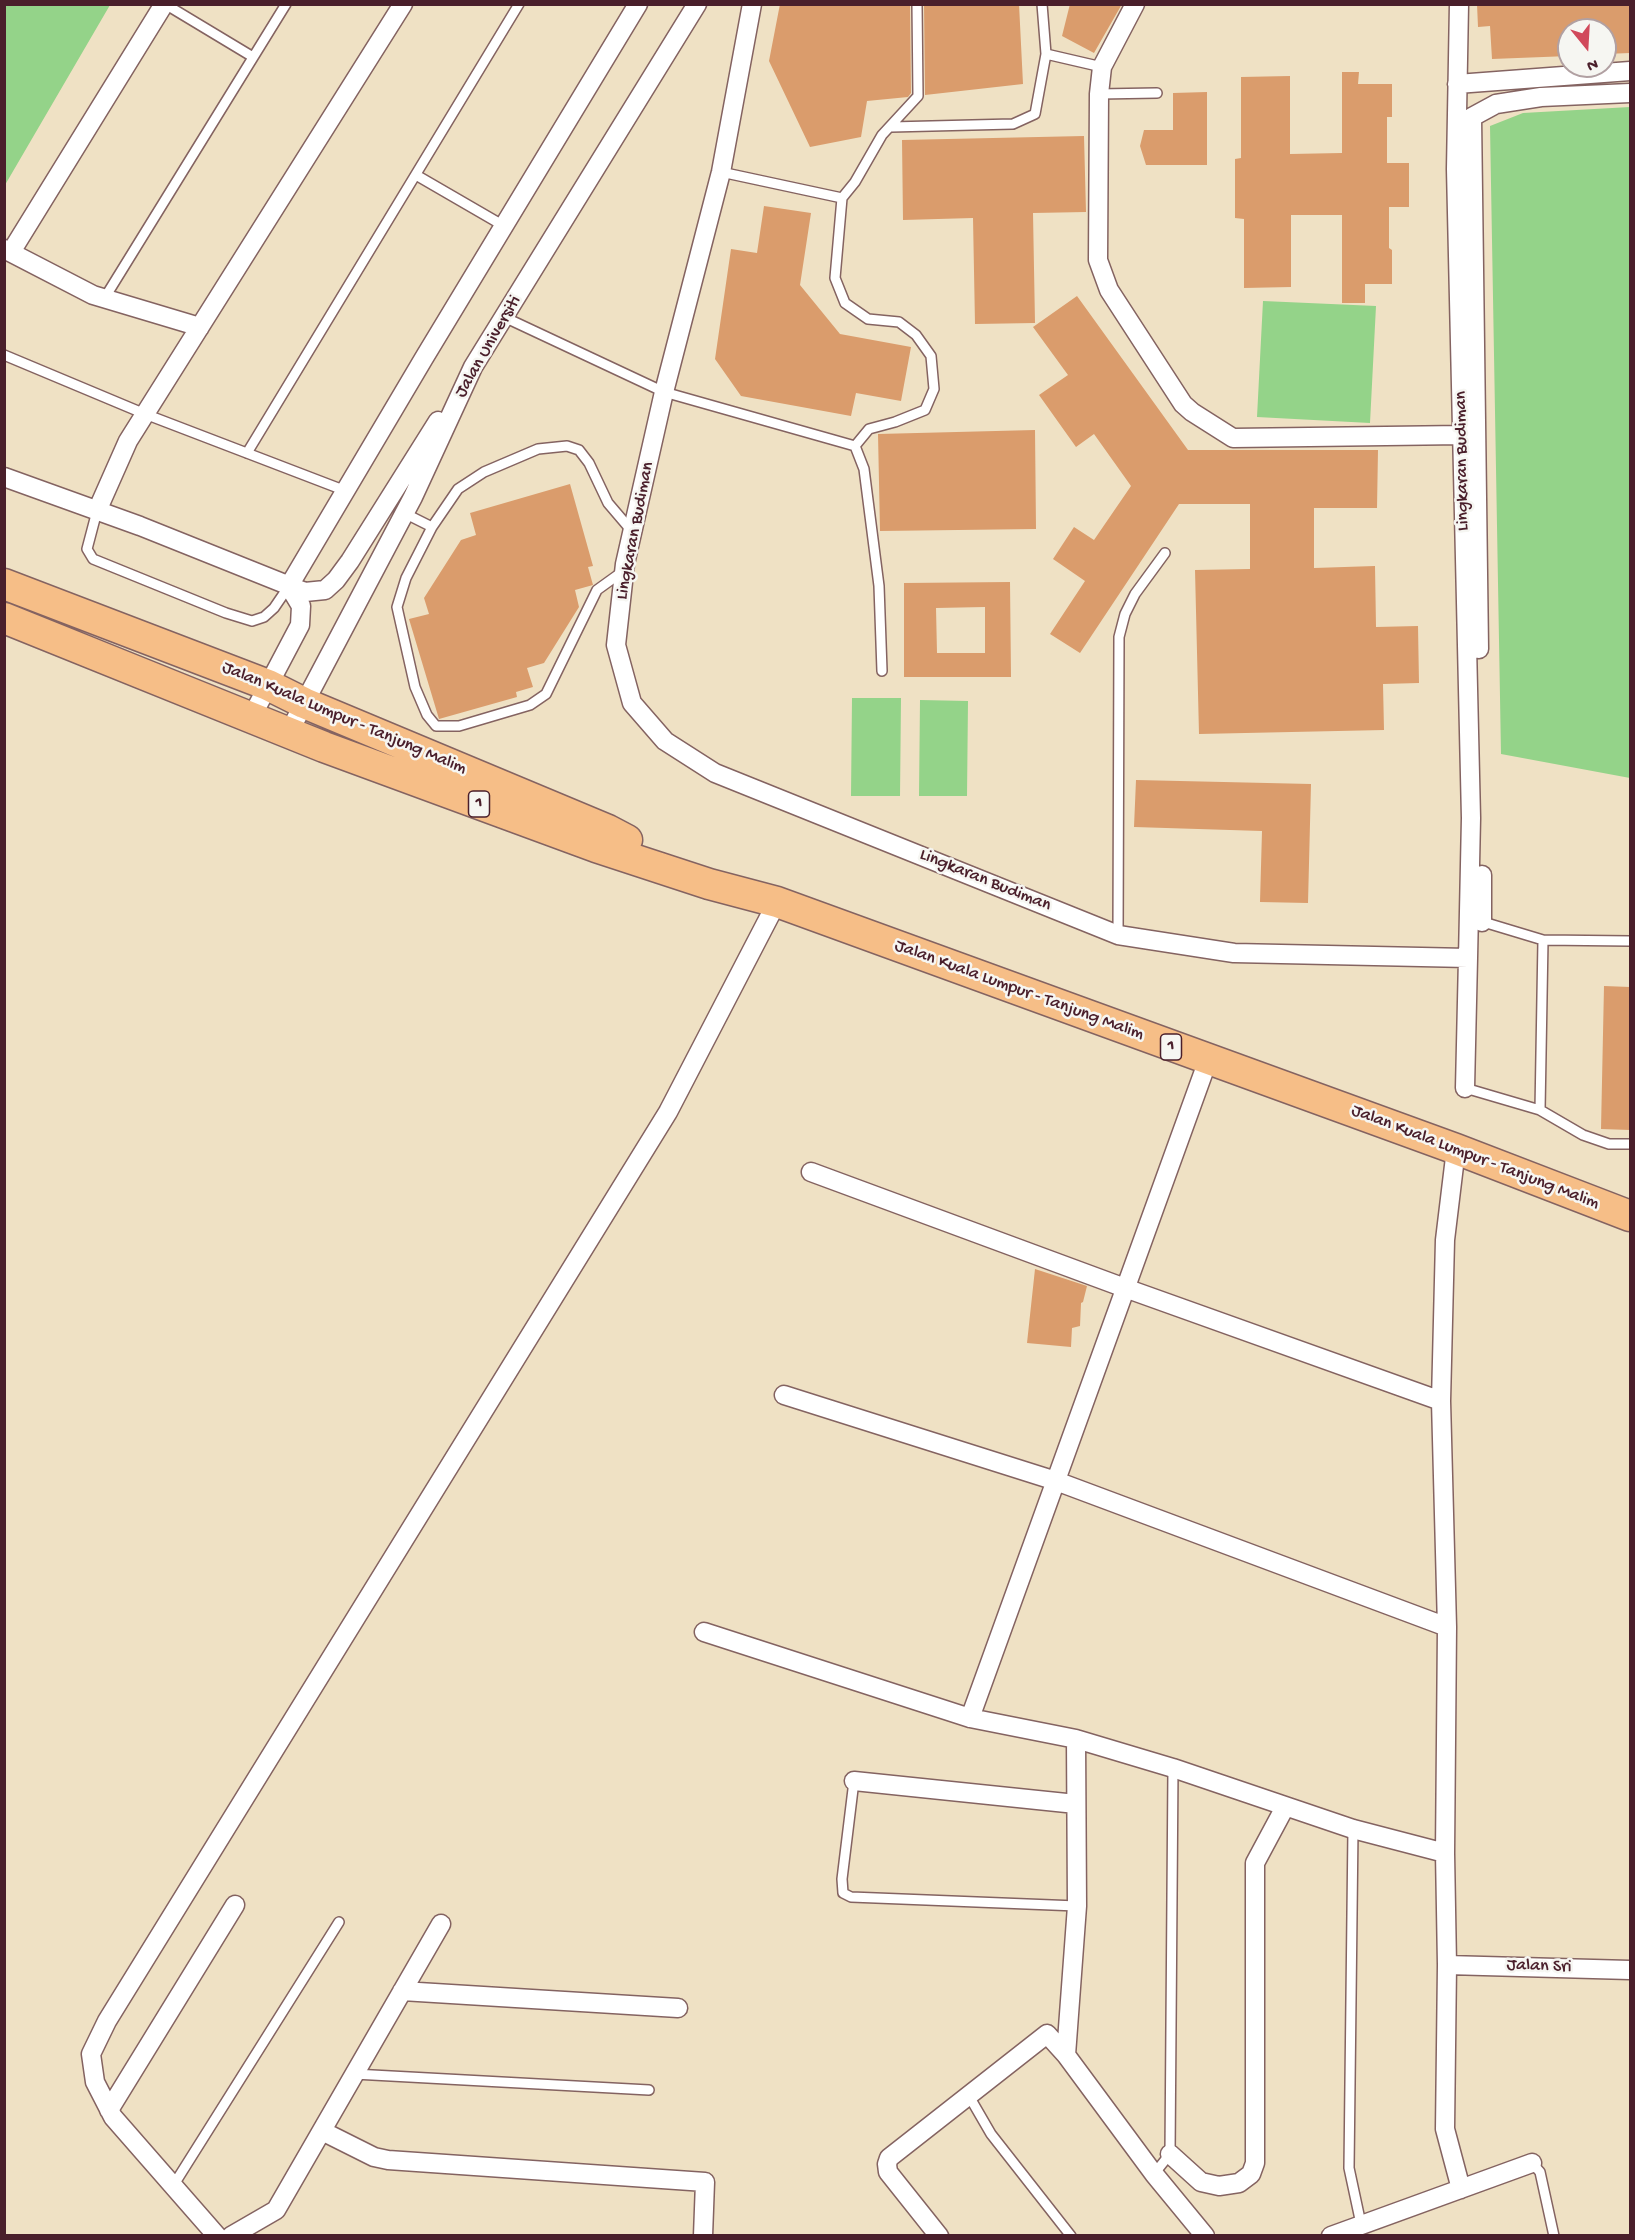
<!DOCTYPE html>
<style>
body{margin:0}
#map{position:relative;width:1635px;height:2240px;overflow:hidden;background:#efe1c4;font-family:"Gochi Hand",sans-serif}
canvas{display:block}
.frame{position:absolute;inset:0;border:6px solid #4a1f2b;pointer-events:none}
.north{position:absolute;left:1557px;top:18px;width:60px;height:60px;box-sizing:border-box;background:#f6f6f2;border:2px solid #b1a0a2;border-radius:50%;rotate:162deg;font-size:16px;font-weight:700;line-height:24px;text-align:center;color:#4a1f2b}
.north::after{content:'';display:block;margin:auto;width:21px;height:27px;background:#d1495b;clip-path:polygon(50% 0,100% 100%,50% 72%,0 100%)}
</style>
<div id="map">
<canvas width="1635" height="2240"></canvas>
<div class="frame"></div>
<div class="north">N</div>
</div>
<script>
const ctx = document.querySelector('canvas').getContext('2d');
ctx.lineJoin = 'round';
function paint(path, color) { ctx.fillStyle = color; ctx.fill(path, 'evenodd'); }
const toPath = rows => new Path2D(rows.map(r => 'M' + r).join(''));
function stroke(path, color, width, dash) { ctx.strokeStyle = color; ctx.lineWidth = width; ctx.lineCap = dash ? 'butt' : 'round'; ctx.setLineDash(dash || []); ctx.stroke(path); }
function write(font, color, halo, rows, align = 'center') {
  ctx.font = font + ' "Gochi Hand",sans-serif'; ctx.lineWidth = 5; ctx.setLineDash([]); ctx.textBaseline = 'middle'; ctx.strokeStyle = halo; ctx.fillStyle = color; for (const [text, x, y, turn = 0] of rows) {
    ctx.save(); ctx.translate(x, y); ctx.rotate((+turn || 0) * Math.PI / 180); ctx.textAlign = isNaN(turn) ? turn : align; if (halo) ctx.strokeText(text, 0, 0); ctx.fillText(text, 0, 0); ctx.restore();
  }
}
paint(toPath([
 [5,4,110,5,5,185,4,5],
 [1630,107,1630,778,1501,754,1490,126,1523,113],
 [1263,301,1376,306,1370,423,1257,417],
 [852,698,901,698,900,796,851,796],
 [920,700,968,701,967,796,919,796]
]), '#94d389');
paint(toPath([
 [780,4,910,4,911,93,908,97,867,101,861,137,810,147,769,61],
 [924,4,1019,4,1023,84,925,95],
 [1070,4,1122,4,1094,53,1062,36],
 [1477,4,1630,4,1630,53,1605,54,1605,30,1569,30,1569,56,1492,59,1490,26,1478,27],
 [1342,72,1359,72,1358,84,1392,84,1392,117,1387,117,1387,163,1409,163,1409,207,1389,207,1389,248,1392,250,1392,284,1365,284,1365,303,1342,303,1342,215,1291,215,1291,287,1244,288,1244,219,1235,218,1235,159,1241,158,1241,77,1290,76,1290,154,1342,153],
 [1207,92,1207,165,1146,165,1140,146,1144,130,1173,130,1173,93],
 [1084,136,1086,212,1033,213,1035,323,975,324,973,218,903,220,902,140],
 [764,206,811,213,800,285,840,334,911,347,901,401,856,393,851,416,741,396,715,359,731,249,757,253],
 [1077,296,1188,450,1378,450,1377,508,1314,508,1314,568,1375,566,1376,627,1418,626,1419,683,1383,684,1384,730,1199,734,1195,570,1250,569,1250,504,1179,504,1080,653,1050,634,1085,581,1053,559,1074,527,1094,540,1131,486,1094,434,1076,447,1039,395,1068,375,1033,327],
 [1035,430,1036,529,880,531,878,434],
 [570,484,593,566,588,567,593,585,575,590,579,607,544,663,527,668,533,687,516,692,517,697,439,719,409,619,429,614,424,598,461,540,476,535,470,513],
 [1010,582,1011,677,904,677,904,583],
 [985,607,985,653,937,653,936,608],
 [1136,780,1311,784,1308,903,1260,902,1262,831,1134,827],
 [1604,986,1630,987,1630,1130,1601,1129],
 [1035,1269,1087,1286,1083,1302,1081,1303,1080,1326,1072,1328,1071,1347,1027,1343]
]), '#da9c6c');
const lane = toPath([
 [165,4,253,57],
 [1046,54,1102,67],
 [1099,94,1157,93],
 [891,127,1013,124,1035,114,1046,54,1042,4],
 [721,172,842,198],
 [416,175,504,226],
 [104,299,286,4],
 [504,317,664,392,855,446,864,469,879,586,882,671],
 [4,355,145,414,346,491],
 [855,446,869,429,895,422,925,410,934,389,931,356,916,335,899,322,868,319,845,303,835,278,842,198,855,182,882,135,918,96,917,4],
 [247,453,519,4],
 [97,511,87,549,93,559,226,613,252,621,264,617,274,608,289,586],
 [404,513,432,527],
 [622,572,597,590,546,694,530,705,459,726,436,726,427,715,415,687,397,607,406,578,432,527,458,489,484,472,538,449,567,446,579,450,589,463,608,503,631,530],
 [1480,921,1543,940,1630,941],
 [1118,935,1119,637,1125,614,1135,594,1165,553],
 [1465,1088,1540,1110,1583,1135,1609,1144,1630,1144],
 [1540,1110,1543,940],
 [854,1781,842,1879,843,1893,851,1897,1077,1906],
 [1353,1829,1349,2168,1361,2224],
 [354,2074,649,2090],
 [969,2096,991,2134,1071,2236],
 [1532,2163,1540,2172,1554,2236],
 [1154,2174,1170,2154,1173,1768],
 [173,2186,339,1922]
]);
const street = toPath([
 [752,4,721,172,664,392,625,564,616,645,632,703,665,741,715,773,1118,935,1234,953,1468,958,1471,818,1456,169,1459,4],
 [1135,4,1102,67,1099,94,1098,260,1109,290,1183,404,1192,412,1233,438,1462,435],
 [1457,84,1630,71],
 [4,249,93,295,200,327],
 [11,252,164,4],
 [4,477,140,526,305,592,325,590,336,580,350,561,438,421],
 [97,511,128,441,403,4],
 [289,586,424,358,638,4],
 [1479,649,1472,117,1496,104,1541,97,1630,93],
 [251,718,300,625,301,606,289,586],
 [289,732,413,497,473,367,697,4],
 [1482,875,1482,922],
 [1465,1088,1468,958],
 [1456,1149,1445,1240,1441,1401,1447,1627,1445,1853,1447,1965,1445,2129,1461,2189],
 [811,1172,1125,1288,1441,1401],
 [784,1395,1056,1481,1447,1627],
 [704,1632,970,1718,1076,1739,1173,1768,1353,1829,1445,1853],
 [970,1718,1208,1060],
 [854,1781,1076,1804],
 [1447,1965,1630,1970],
 [402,1991,678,2008],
 [1066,2055,1077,1906,1076,1739],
 [109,2110,235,1905],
 [322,2131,374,2157,388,2160,705,2182,703,2236],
 [1170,2154,1201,2182,1219,2186,1239,2183,1251,2174,1255,2163,1255,1863,1285,1807],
 [217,2236,113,2117,95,2082,91,2054,107,2021,668,1112,777,902],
 [231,2236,276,2210,441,1924],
 [939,2236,888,2172,887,2164,889,2158,1047,2034,1066,2055,1154,2174,1205,2236],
 [1331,2236,1532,2163]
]);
const primary = toPath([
 [4,584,268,685,304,703,608,830,627,840],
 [4,618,324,747,596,847,709,884,777,902,1456,1149,1630,1216]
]);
stroke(lane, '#846361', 12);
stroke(street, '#846361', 21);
stroke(primary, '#846361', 33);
stroke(lane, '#fff', 9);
stroke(street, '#fff', 18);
stroke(primary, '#f6be87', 30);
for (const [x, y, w] of [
 [479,804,21],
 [1171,1047,21]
]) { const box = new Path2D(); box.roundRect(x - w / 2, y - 13, w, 26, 4.5); ctx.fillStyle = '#f6f6f2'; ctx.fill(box); stroke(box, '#4a1f2b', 1.5); }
write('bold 16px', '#4a1f2b', null, [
 ["1",479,804],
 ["1",1171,1047]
]);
write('18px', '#4a1f2b', '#f6f6f2', [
 ["Jalan Universiti",489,347,-60],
 ["Lingkaran Budiman",1463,461,-91],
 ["Lingkaran Budiman",636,531,-79],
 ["Jalan Kuala Lumpur - Tanjung Malim",344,719,23],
 ["Lingkaran Budiman",985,881,22],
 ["Jalan Kuala Lumpur - Tanjung Malim",1019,991,20],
 ["Jalan Kuala Lumpur - Tanjung Malim",1475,1158,21],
 ["Jalan Sri",1539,1967,2]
]);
</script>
